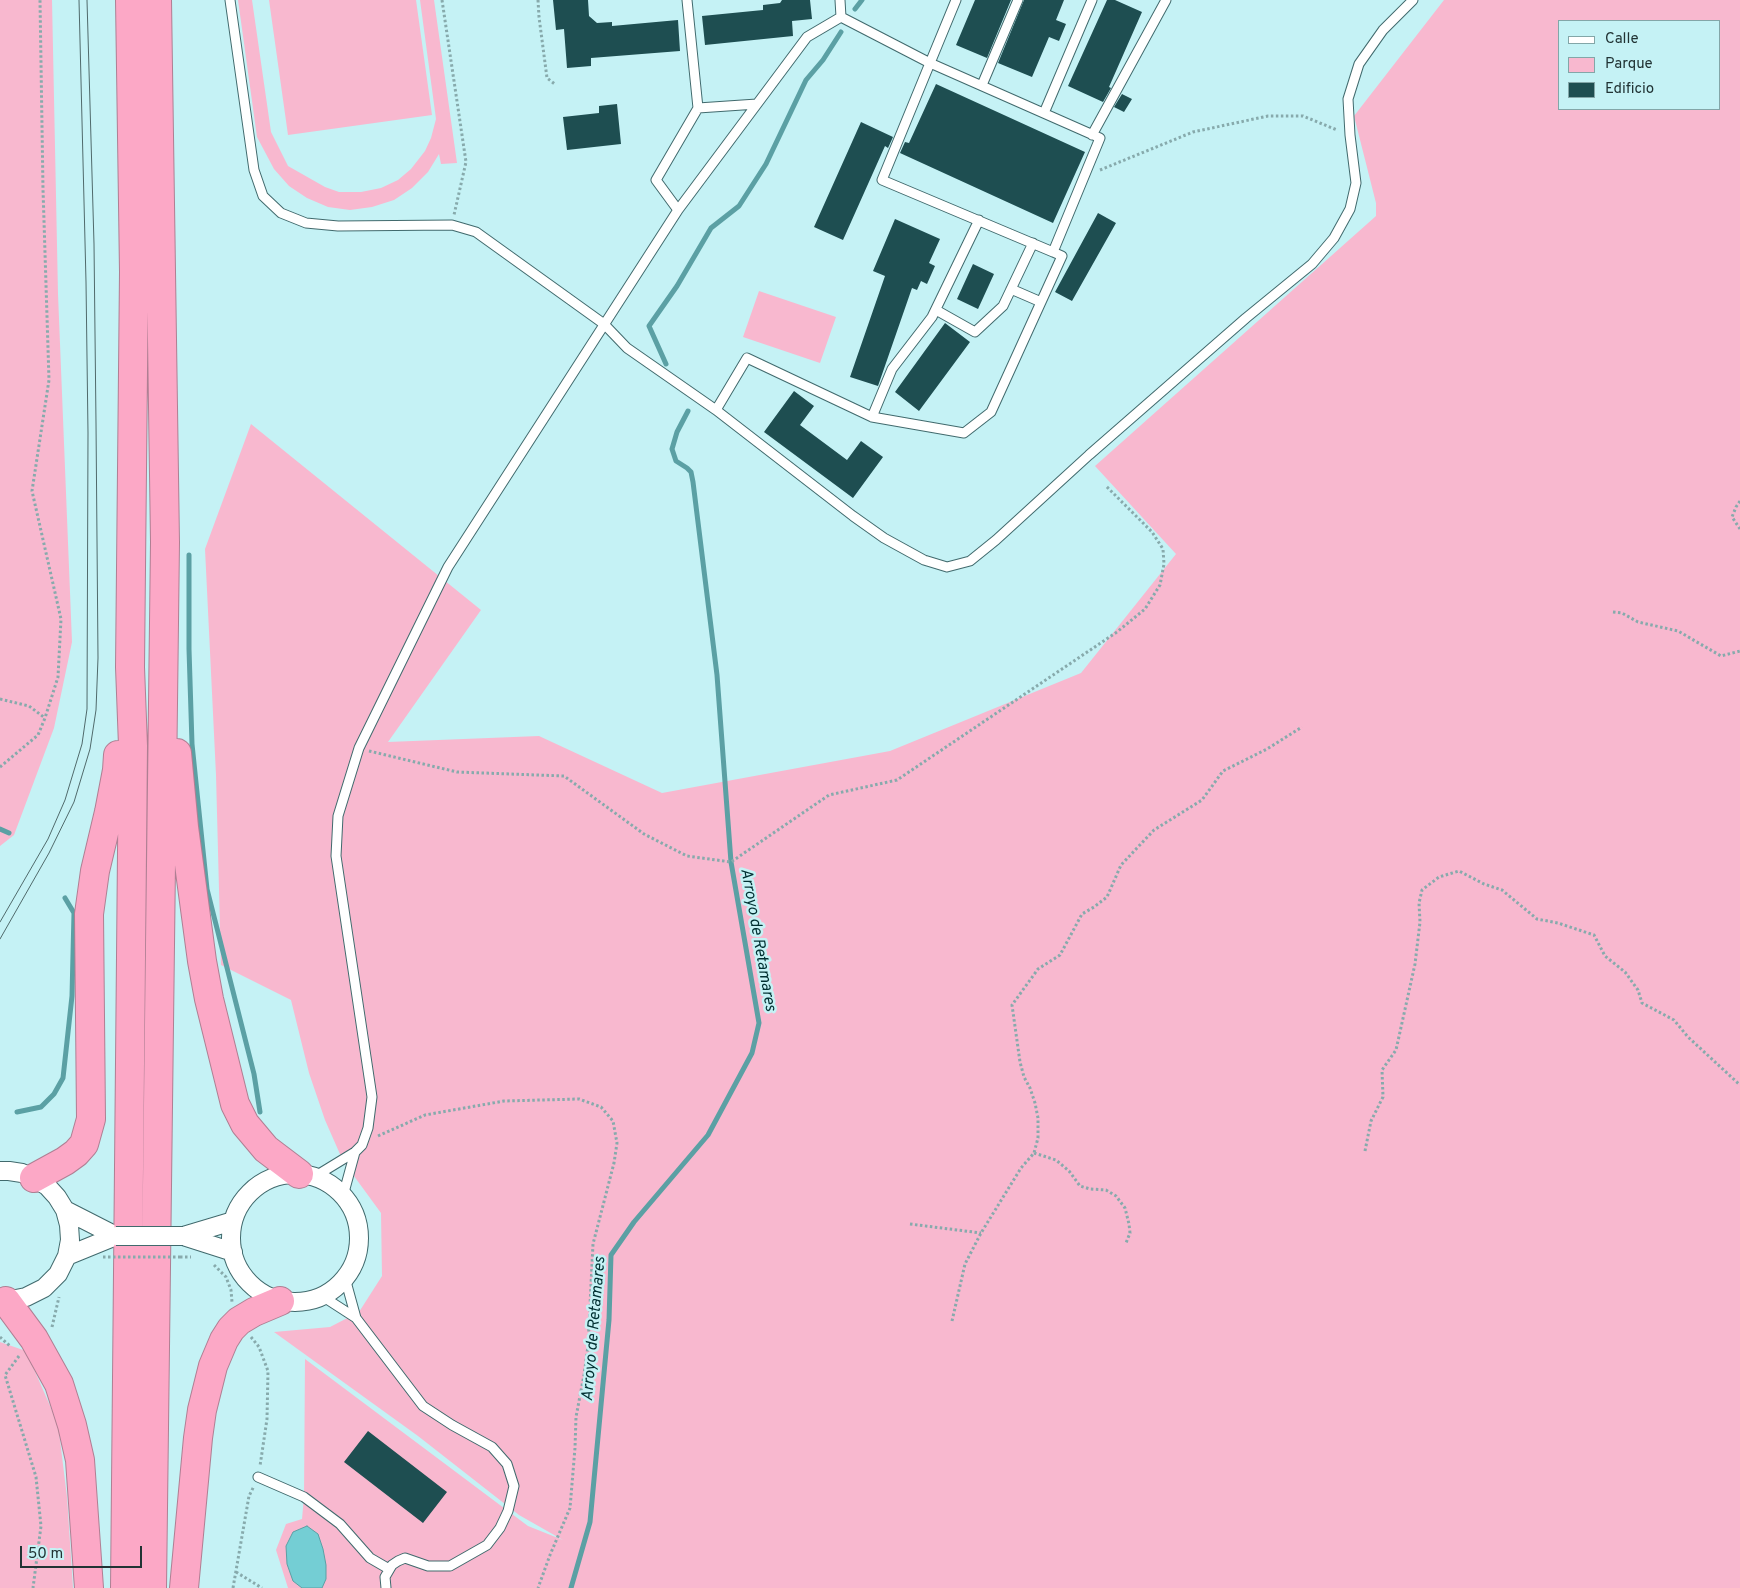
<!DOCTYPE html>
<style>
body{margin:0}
#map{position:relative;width:1740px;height:1588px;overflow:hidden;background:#c5f2f5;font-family:Overpass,sans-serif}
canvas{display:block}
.legend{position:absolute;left:1558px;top:20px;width:162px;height:90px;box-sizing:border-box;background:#c5f2f5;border:1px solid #83a6a8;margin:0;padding:6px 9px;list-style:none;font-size:15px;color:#213334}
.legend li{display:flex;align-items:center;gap:10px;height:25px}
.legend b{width:25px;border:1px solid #83a6a8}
.scale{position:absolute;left:20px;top:1546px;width:122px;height:22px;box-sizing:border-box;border:2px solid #213334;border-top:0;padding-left:6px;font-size:15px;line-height:18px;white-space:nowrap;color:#213334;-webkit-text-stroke:4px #c5f2f5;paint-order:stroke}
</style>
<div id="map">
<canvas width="1740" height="1588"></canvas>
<ul class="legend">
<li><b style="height:6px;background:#fff"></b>Calle</li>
<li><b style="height:14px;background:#f8b8cf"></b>Parque</li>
<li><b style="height:14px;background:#1e4e51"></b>Edificio</li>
</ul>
<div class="scale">50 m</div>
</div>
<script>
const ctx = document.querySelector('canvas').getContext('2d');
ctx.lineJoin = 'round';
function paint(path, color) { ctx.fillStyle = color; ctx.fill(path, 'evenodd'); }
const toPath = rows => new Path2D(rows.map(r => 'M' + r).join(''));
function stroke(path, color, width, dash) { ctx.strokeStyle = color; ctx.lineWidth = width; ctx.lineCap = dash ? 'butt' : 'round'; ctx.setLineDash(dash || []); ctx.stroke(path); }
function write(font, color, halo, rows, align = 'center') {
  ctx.font = font + ' Overpass,sans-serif'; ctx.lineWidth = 5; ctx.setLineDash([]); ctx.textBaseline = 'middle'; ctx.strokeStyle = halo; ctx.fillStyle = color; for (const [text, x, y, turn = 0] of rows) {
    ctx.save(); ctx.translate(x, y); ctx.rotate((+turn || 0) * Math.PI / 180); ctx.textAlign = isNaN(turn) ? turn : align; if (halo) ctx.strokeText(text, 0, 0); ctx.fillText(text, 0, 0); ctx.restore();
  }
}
paint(toPath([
 [0,0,52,0,58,294,72,642,54,728,14,835,0,846],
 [238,0,252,0,271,132,288,166,325,187,339,192,361,192,381,188,398,180,411,169,425,151,431,138,436,119,420,0,434,0,457,163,441,164,439,154,428,172,412,188,394,200,372,207,350,210,328,207,307,198,289,186,274,169,257,137],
 [269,0,416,0,432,115,288,135],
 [1444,0,1740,0,1740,1588,288,1588,276,1550,286,1524,302,1519,304,1497,305,1359,528,1526,563,1540,519,1515,418,1436,274,1332,330,1327,359,1312,382,1276,381,1213,343,1161,325,1120,309,1073,291,1000,221,965,216,775,205,549,251,424,481,610,388,742,539,736,662,793,890,751,1081,673,1176,554,1095,466,1376,216,1376,203,1354,116],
 [1559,21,1719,21,1719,109,1559,109],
 [759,291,836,317,820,363,743,337],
 [0,1342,26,1351,58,1424,67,1497,73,1588,0,1588]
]), '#f8b8cf');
const water = toPath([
 [307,1526,318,1534,323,1549,326,1565,326,1579,322,1588,302,1588,293,1581,287,1564,286,1546,293,1532,307,1526]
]);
paint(water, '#74ced4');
stroke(water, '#5ba0a4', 1);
stroke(toPath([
 [855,9,862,0],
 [666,364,649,326,677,286,711,228,739,206,766,164,806,80,823,60,841,32],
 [189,555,189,649,192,744,207,889,254,1074,260,1112],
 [0,829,9,833],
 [17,1112,41,1107,54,1094,63,1078,72,996,74,913,65,898],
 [571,1588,590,1522,609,1320,611,1255,634,1222,708,1135,752,1053,759,1023,731,862,717,675,693,482,691,472,687,468,676,461,672,449,677,432,688,411]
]), '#5ba0a4', 5);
paint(toPath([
 [553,0,588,0,589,16,597,23,612,22,612,26,678,20,680,51,591,58,591,66,567,68,564,29,556,30],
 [782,0,810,0,812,19,792,21,793,36,705,45,702,16,763,10,763,5,780,3],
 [975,0,1011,0,987,58,956,45],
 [1024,0,1064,0,1056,20,1066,24,1059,41,1049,37,1032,77,998,63],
 [1107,0,1115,0,1142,12,1109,87,1111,88,1103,102,1068,86],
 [936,84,1085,152,1053,223,900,153,905,142,909,143],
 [1122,94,1132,99,1124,112,1114,107],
 [617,104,621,144,567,150,563,117,599,113,599,106],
 [861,122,893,137,888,148,885,146,843,240,814,227],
 [1098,213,1116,223,1072,301,1055,292],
 [895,219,940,239,929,263,935,266,927,284,921,281,917,290,912,288,878,386,850,377,885,276,873,271],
 [973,264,994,274,978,309,957,299],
 [945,323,970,342,919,411,895,392],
 [794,391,814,406,800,425,847,460,861,441,883,457,853,498,764,432],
 [368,1431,447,1492,423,1523,344,1462]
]), '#1e4e51');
const lane = toPath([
 [230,0,254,170,263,196,281,213,306,223,338,226,452,225,476,232,604,324,627,348,716,410,853,516,884,538,924,560,947,567,970,561,996,540,1089,455,1246,318,1312,264,1334,238,1350,209,1356,183,1350,135,1348,99,1359,64,1383,30,1413,0],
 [840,0,841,17,930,63,1100,138,1053,252,882,180,930,63,956,0],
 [982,85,1018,0],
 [698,108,757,104],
 [1044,113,1092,0],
 [1092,135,1166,0],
 [678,210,656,180,698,108,687,0],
 [979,220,932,317,892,369,872,417,964,433,991,412,1062,256,1053,252],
 [1011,289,1041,302],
 [936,310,975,332,1003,306,1033,243],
 [716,410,747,358,872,417],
 [314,1177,355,1152,362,1145,368,1128,372,1097,336,856,338,816,359,748,448,567,678,210,807,37,841,17],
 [343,1196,355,1152],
 [345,1278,356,1318],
 [322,1296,356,1318,423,1406,452,1425,492,1447,507,1464,514,1486,508,1511,500,1528,487,1545,450,1566,428,1566,405,1558,398,1561,392,1565,385,1577,386,1588],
 [258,1477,304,1497,340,1524,370,1558,389,1569]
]);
const street = toPath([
 [0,1171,9,1171,22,1173,34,1178,47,1186,57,1197,65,1210,69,1225,70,1240,67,1256,58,1274,44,1288,26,1297,6,1301,0,1300],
 '231 1238a64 64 0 1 1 128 0a64 64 0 1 1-128 0Z',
 [65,1210,116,1236],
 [183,1236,233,1252],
 [183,1236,233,1221],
 [67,1256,116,1236]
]);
const highway = toPath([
 [177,753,184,827,202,961,209,999,235,1104,245,1124,266,1149,299,1174],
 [34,1178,65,1161,76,1153,84,1144,91,1119,89,914,95,871,109,812,117,770,118,755],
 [6,1301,34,1339,59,1384,72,1425,80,1460,89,1588],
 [125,1588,133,746,130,667,134,272,130,0],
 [152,1588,165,542,157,0],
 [184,1588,198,1438,202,1410,213,1366,224,1340,231,1329,239,1321,254,1312,280,1301]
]);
stroke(lane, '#416a6d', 11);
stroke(street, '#416a6d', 20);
stroke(highway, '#af7f93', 30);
stroke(toPath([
 [442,0,466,162,454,215],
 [538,0,539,17,547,78,556,85],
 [1100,170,1193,132,1268,116,1303,116,1337,130],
 [1740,501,1736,507,1732,517,1740,529],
 [1613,612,1622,613,1638,622,1678,631,1721,656,1740,651],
 [0,699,29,706,45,718],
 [369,751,457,772,564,776,644,834,687,856,731,862,829,795,897,780,1117,632,1145,609,1160,585,1164,564,1163,549,1152,532,1106,486],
 [0,767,38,735,45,718,58,677,61,619,32,491,49,380,43,189,40,0],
 [378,1136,425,1115,504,1101,579,1099,601,1107,613,1121,617,1143,614,1163,593,1244,588,1346,584,1375,576,1417,575,1448,570,1508,550,1555,538,1588],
 [1365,1151,1371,1121,1383,1097,1382,1070,1396,1050,1415,964,1420,922,1419,903,1422,890,1439,877,1459,871,1484,884,1502,890,1537,919,1558,923,1594,935,1605,956,1625,972,1638,990,1642,1003,1674,1020,1688,1037,1740,1085],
 [1034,1153,1056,1160,1069,1171,1080,1186,1090,1189,1106,1190,1116,1196,1125,1208,1129,1224,1130,1233,1126,1243],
 [910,1224,981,1233],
 [180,1257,191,1257],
 [214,1265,226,1277,231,1290,232,1302],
 [952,1321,965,1264,981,1233,1021,1168,1034,1153,1038,1138,1038,1118,1035,1103,1030,1088,1024,1077,1020,1062,1012,1005,1038,969,1060,955,1082,914,1094,907,1107,897,1121,865,1154,830,1202,800,1223,771,1267,749,1302,727],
 [52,1327,59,1297],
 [0,1337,11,1347],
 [251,1337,259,1347,268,1371,267,1419,260,1466],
 [19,1356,5,1375,36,1477,41,1526,33,1588],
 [236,1572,262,1588],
 [233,1588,249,1496,254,1486]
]), '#87aaac', 3, [2.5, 2.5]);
stroke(lane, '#fff', 9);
stroke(street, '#fff', 18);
stroke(highway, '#fca8c6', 28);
stroke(toPath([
 [0,922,48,839,65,800,82,744,87,709,88,433,86,282,79,0],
 [0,939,49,853,74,802,90,749,96,710,98,658,96,423,94,244,87,0]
]), '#506a6b', 1);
const streetBridge = toPath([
 [116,1236,183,1236]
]);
stroke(streetBridge, '#416a6d', 20, []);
stroke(toPath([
 [103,1257,180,1257]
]), '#87aaac', 3, [2.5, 2.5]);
stroke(streetBridge, '#fff', 18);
write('italic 16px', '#013032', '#c5f2f5', [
 ["Arroyo de Retamares",757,940,80],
 ["Arroyo de Retamares",595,1329,-85]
]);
</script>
